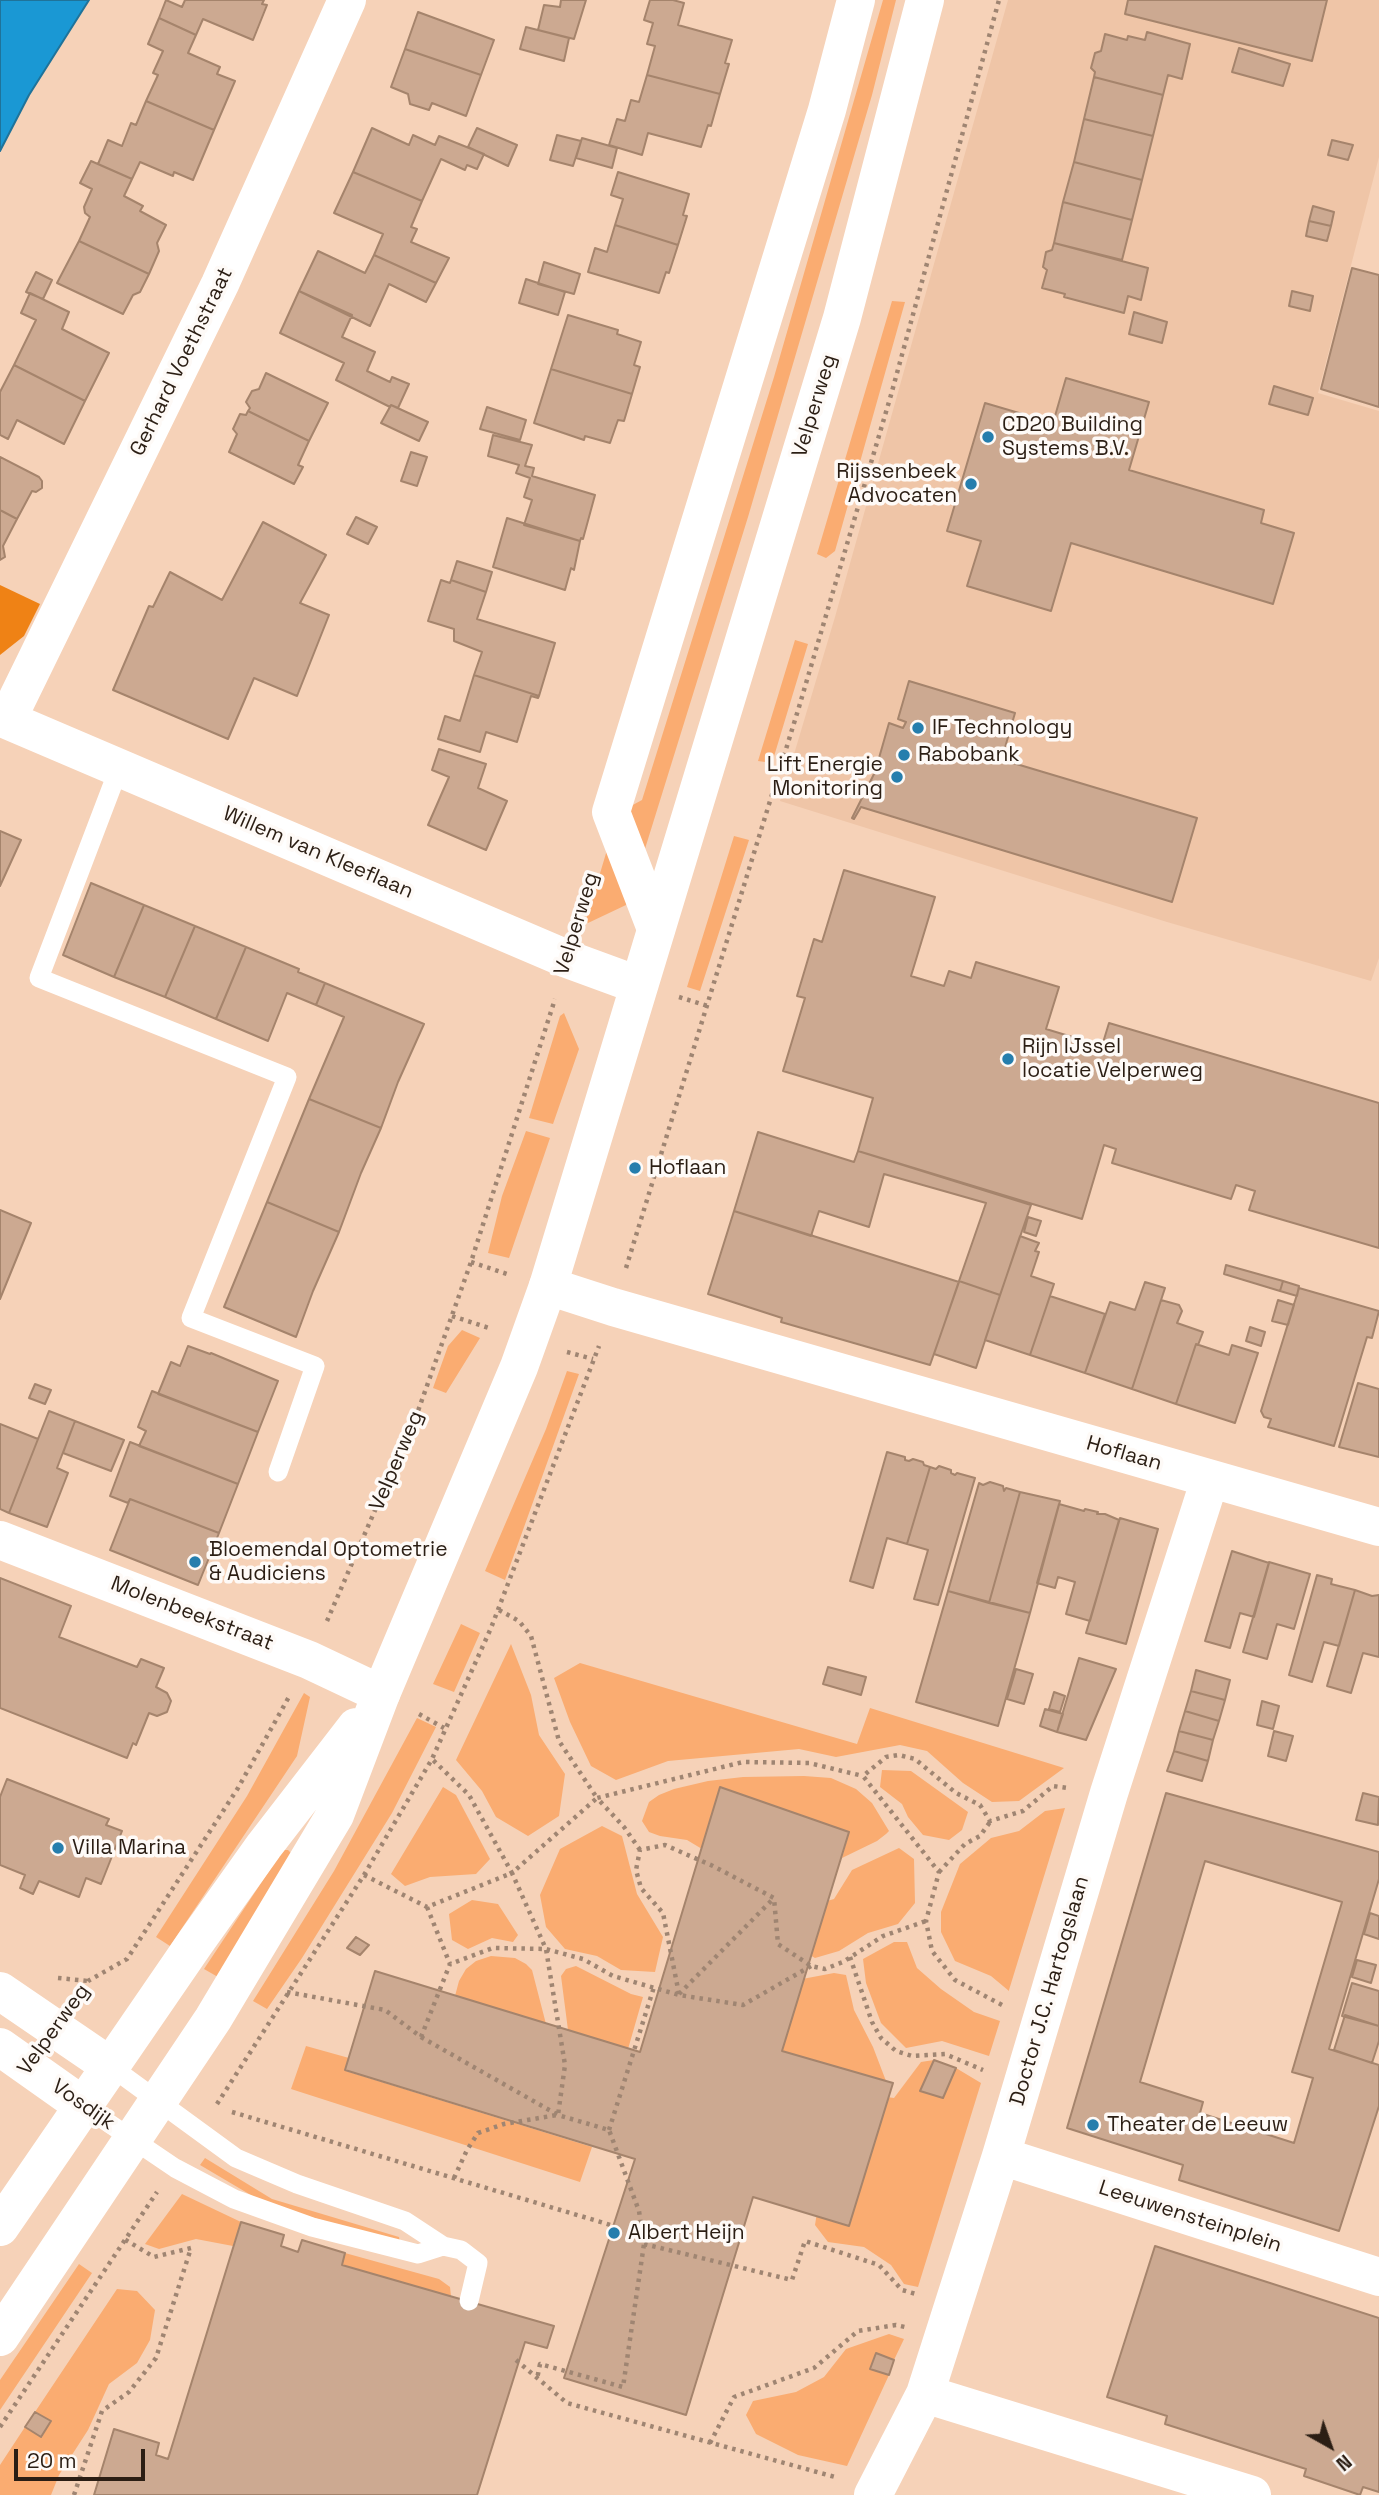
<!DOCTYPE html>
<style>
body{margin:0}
#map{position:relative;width:1379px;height:2495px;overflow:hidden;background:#f6d2b8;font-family:"Space Grotesk",sans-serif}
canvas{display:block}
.north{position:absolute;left:1295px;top:2411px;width:70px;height:70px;-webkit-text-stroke:5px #fefaf7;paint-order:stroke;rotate:140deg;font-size:19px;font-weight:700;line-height:28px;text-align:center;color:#2b1e14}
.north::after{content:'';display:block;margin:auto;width:24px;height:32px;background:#2b1e14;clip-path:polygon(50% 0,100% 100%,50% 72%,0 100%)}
.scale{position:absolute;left:14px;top:2449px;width:131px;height:32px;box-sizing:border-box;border:4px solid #2b1e14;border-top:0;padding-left:9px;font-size:21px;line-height:24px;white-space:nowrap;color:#2b1e14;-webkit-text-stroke:5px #fefaf7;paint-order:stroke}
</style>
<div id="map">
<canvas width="1379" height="2495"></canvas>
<div class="north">N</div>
<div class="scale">20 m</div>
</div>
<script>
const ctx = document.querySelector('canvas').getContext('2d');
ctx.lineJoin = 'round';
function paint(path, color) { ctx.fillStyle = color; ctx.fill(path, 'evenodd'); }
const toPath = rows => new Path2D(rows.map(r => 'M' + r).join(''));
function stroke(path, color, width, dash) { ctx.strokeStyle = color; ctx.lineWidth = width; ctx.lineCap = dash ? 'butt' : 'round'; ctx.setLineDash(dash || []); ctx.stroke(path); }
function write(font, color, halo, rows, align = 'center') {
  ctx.font = font + ' "Space Grotesk",sans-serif'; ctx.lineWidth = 7; ctx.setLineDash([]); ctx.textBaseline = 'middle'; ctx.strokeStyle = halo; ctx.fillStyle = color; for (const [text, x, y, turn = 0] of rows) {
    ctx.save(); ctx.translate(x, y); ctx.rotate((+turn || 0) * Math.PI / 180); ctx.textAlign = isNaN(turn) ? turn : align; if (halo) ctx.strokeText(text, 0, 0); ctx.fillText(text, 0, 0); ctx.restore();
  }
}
paint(toPath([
 [1008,0,1379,0,1379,157,1318,393,1379,411,1379,958,1371,981,1167,922,780,801,835,617]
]), '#efc5a7');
paint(toPath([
 [883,0,896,0,872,95,748,517,644,852,629,807,642,800,774,377],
 [892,301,905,302,835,551,826,558,817,554],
 [795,640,808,644,772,763,758,761],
 [734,836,749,840,700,991,687,987],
 [607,850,631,889,626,905,588,923,586,920],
 [564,1013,579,1049,553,1124,529,1118,560,1016],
 [526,1131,550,1138,509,1258,488,1253,502,1196],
 [462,1330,480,1338,446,1393,433,1388,448,1346],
 [567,1371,579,1374,505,1580,485,1571,546,1429],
 [461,1624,480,1633,454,1692,433,1684],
 [511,1644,531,1695,539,1735,565,1774,559,1816,528,1836,496,1817,482,1791,456,1760],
 [580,1663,857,1744,870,1708,1064,1768,1019,1801,992,1802,963,1783,927,1751,900,1745,836,1757,799,1749,668,1761,616,1780,591,1766,570,1722,554,1678],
 [304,1693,310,1697,297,1756,170,1946,156,1937,247,1796],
 [417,1718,436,1727,392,1813,302,1958,267,2009,253,2001,334,1871],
 [882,1770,911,1771,968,1812,962,1830,949,1840,923,1835,908,1817,902,1804,880,1787],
 [804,1776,831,1778,856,1789,872,1803,889,1831,886,1834,877,1841,842,1858,849,1832,721,1787,702,1849,687,1840,660,1836,649,1832,642,1821,649,1802,659,1795,674,1789,708,1781,743,1777],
 [443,1787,456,1795,490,1859,476,1874,430,1877,405,1886,391,1874],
 [1065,1808,1009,1990,1009,1991,991,1976,955,1961,941,1932,941,1912,960,1864,991,1838,1019,1831,1045,1811],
 [602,1826,622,1836,637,1894,663,1937,655,1972,621,1970,597,1956,565,1949,546,1927,540,1895,560,1849],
 [899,1848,914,1859,915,1903,898,1924,868,1933,839,1951,815,1958,782,1939,792,1911,834,1899,852,1870],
 [283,1850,288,1850,293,1855,218,1977,204,1969],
 [472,1900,498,1904,518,1935,513,1942,492,1938,468,1949,452,1940,449,1914],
 [894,1942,907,1942,917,1968,941,1989,974,2012,1000,2021,989,2056,942,2041,906,2048,881,2023,866,1983,863,1959],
 [491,1956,515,1958,526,1964,532,1970,546,2024,455,1996,459,1981,466,1969,476,1961],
 [576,1966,631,1994,643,1997,628,2049,568,2030,561,1976,566,1969],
 [834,1973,846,1975,854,2010,873,2047,886,2081,782,2051,750,2025,797,1980],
 [306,2046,349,2058,346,2071,592,2147,580,2182,291,2089],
 [934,2060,921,2091,943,2098,956,2068,981,2083,918,2287,904,2284,891,2265,864,2247,828,2242,815,2225,818,2206,872,2095,894,2098,921,2062],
 [205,2158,272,2199,399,2237,400,2243,266,2204,200,2165],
 [182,2194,241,2222,233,2246,196,2239,159,2249,145,2244],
 [345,2253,439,2279,450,2287,451,2296,342,2265],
 [79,2264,92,2273,0,2410,0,2380],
 [117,2289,137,2291,155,2310,150,2340,137,2363,109,2384,88,2430,59,2475,51,2495,0,2495,0,2465,25,2427,42,2437,50,2421,35,2412],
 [889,2334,904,2339,894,2360,876,2354,870,2369,889,2375,847,2466,798,2455,756,2434,746,2415,753,2401,796,2392,824,2377,846,2349]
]), '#faac71');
paint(toPath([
 [0,585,40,604,24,636,0,655]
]), '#ef8215');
const water = toPath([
 [0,0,89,0,29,95,0,151,0,0]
]);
paint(water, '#1a98d4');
stroke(water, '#1f739a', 2);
const building = toPath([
 [166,0,182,7,185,0,264,0,262,4,267,5,253,40,203,19,196,35,159,18,166,0],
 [561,0,586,0,574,39,538,30,544,5,560,7,561,0],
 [650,0,673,0,684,3,678,25,732,40,725,63,729,64,720,94,647,75,655,46,647,44,653,23,644,20,650,0],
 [1128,0,1327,0,1312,61,1125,14,1128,0],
 [418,12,494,40,481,75,405,49,418,12],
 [159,18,196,35,188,53,220,67,217,74,235,81,214,130,146,101,158,75,153,73,163,51,148,44,159,18],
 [526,27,569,38,564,61,520,49,526,27],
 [1147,32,1190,44,1182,79,1168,75,1163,95,1094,77,1095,72,1091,68,1095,53,1101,51,1105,34,1127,40,1128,36,1145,40,1147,32],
 [1239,48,1290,64,1283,86,1232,72,1239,48],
 [405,49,481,75,466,116,432,103,429,110,410,104,408,94,391,87,405,49],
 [647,75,720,94,711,126,708,125,701,147,648,133,642,155,609,145,617,119,625,121,631,100,639,102,647,75],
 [1094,77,1163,95,1153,136,1084,119,1094,77],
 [146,101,214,130,193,180,174,172,173,176,140,162,132,179,98,164,108,140,122,146,131,123,136,125,146,101],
 [1084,119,1153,136,1142,180,1074,162,1084,119],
 [372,128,409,145,413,135,435,145,439,136,484,154,477,169,467,165,465,170,441,159,422,201,353,172,372,128],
 [477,128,517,145,508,166,468,147,477,128],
 [557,135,581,141,573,166,550,160,557,135],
 [582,138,617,148,612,168,576,158,582,138],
 [1332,140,1353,145,1348,160,1328,155,1332,140],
 [91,161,132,179,124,196,143,206,140,211,166,225,157,243,159,251,149,274,79,241,90,217,85,213,84,207,92,189,80,183,91,161],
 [1074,162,1142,180,1132,220,1063,202,1074,162],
 [353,172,422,201,411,227,417,229,411,242,449,258,436,283,374,255,383,234,334,213,353,172],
 [618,172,689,194,683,215,687,216,678,245,615,225,623,199,611,195,618,172],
 [1063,202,1132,220,1122,260,1054,243,1063,202],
 [1313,206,1334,212,1331,226,1309,221,1313,206],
 [1309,221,1331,226,1327,241,1306,236,1309,221],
 [615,225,678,245,669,273,666,272,659,293,588,272,595,248,607,252,615,225],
 [79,241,149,274,140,292,133,295,123,314,57,283,79,241],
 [1054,243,1148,268,1141,300,1128,296,1124,313,1064,297,1065,294,1042,288,1047,270,1043,267,1046,252,1052,250,1054,243],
 [318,251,365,273,374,255,436,283,426,302,389,284,370,326,299,291,318,251],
 [544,262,580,274,574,294,538,284,544,262],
 [1352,268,1379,275,1379,407,1321,389,1352,268],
 [36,272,52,280,43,299,26,292,36,272],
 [526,279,565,292,558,315,519,303,526,279],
 [299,291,352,315,342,337,375,352,367,371,390,382,392,377,409,384,398,408,391,405,390,407,336,380,344,363,280,333,299,291],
 [1292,291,1313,296,1310,311,1289,306,1292,291],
 [30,293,69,312,62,329,109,353,85,401,14,365,36,320,21,313,30,293],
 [1134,312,1167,322,1162,343,1129,334,1134,312],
 [568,315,618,330,617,334,641,342,634,365,640,367,632,394,551,369,568,315],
 [14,365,85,401,64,444,17,420,8,439,0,435,0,392,14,365],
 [551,369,632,394,624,421,618,420,610,443,585,436,584,440,534,423,551,369],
 [266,373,328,403,309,441,248,411,250,408,246,402,252,391,259,389,266,373],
 [1066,378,1149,402,1129,470,1264,510,1261,523,1294,533,1273,604,1071,543,1051,611,967,586,981,541,947,531,985,403,1053,423,1066,378],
 [1274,386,1313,398,1308,415,1269,404,1274,386],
 [391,405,428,422,419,441,381,423,391,405],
 [487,407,526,420,520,440,480,429,487,407],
 [248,411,309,441,298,465,303,467,294,484,229,452,237,434,233,429,240,414,246,415,248,411],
 [493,435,532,445,525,466,534,468,532,476,595,495,583,539,581,538,580,541,524,525,532,500,524,497,530,478,516,473,519,465,488,456,493,435],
 [411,452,427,457,417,486,401,481,411,452],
 [0,457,39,477,42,481,42,488,36,492,32,491,17,519,0,510,0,457],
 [0,510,17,519,3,546,5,557,0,560,0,510],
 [356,517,377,527,368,544,347,534,356,517],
 [507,518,580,541,574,570,571,568,565,590,493,567,507,518],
 [263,522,326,555,300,603,329,615,297,696,254,678,228,739,113,690,149,606,153,607,170,572,222,600,263,522],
 [457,561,492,572,486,592,451,580,457,561],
 [441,580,450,583,451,580,486,592,477,619,555,643,539,696,474,675,482,652,454,641,454,629,428,621,441,580],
 [474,675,539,696,538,698,531,696,517,742,486,732,480,752,438,739,445,716,460,721,474,675],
 [909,681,1015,713,1004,751,995,749,993,757,1197,818,1172,902,861,807,854,819,852,818,875,772,889,723,903,728,906,722,898,719,909,681],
 [439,749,486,764,478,788,507,801,486,850,428,825,449,777,432,770,439,749],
 [0,831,21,840,0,886,0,831],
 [844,870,935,897,911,976,944,986,949,971,971,978,976,962,1059,987,1046,1029,1102,1046,1109,1023,1379,1103,1379,1248,1249,1210,1255,1191,1236,1185,1231,1199,1112,1163,1116,1149,1104,1145,1082,1219,858,1151,873,1098,783,1071,805,998,797,996,814,939,822,942,844,870],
 [91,883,144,905,114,977,63,955,91,883],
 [144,905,195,926,165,997,114,977,144,905],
 [195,926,246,947,216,1019,165,997,195,926],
 [246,947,299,969,298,972,325,983,316,1005,287,993,268,1041,216,1019,246,947],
 [325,983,424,1024,398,1082,381,1128,309,1099,344,1017,316,1005,325,983],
 [309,1099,381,1128,361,1173,339,1232,267,1202,309,1099],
 [758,1132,854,1162,858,1151,1031,1205,1000,1295,959,1281,986,1203,884,1174,869,1227,819,1211,811,1236,734,1211,758,1132],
 [267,1202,339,1232,313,1291,296,1337,224,1307,267,1202],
 [0,1210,31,1223,0,1299,0,1210],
 [734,1211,959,1282,930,1365,781,1322,782,1318,708,1294,734,1211],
 [1028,1217,1041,1221,1036,1236,1024,1232,1028,1217],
 [1020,1236,1039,1243,1035,1251,1039,1252,1031,1276,1054,1284,1030,1355,985,1340,1020,1236],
 [1226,1265,1283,1281,1280,1291,1224,1274,1226,1265],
 [959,1281,1000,1295,976,1368,934,1354,959,1281],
 [1283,1281,1299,1286,1297,1296,1280,1291,1283,1281],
 [1145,1282,1165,1288,1132,1389,1085,1373,1110,1302,1135,1310,1145,1282],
 [1299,1288,1379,1311,1372,1338,1367,1337,1334,1446,1268,1427,1271,1419,1264,1417,1261,1411,1299,1288],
 [1050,1296,1105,1314,1085,1373,1030,1355,1050,1296],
 [1161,1300,1179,1305,1182,1311,1177,1323,1203,1332,1198,1345,1196,1344,1176,1404,1132,1389,1161,1300],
 [1278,1300,1294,1305,1288,1325,1272,1321,1278,1300],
 [1250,1327,1265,1332,1261,1346,1246,1341,1250,1327],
 [1196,1344,1229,1355,1232,1345,1258,1353,1235,1423,1176,1404,1196,1344],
 [188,1346,210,1354,211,1353,278,1381,258,1432,158,1394,171,1362,180,1366,188,1346],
 [1358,1383,1379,1389,1379,1457,1339,1447,1358,1383],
 [35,1384,51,1390,45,1404,29,1398,35,1384],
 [152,1391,258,1432,238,1484,139,1446,146,1431,138,1427,152,1391],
 [49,1411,75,1421,57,1468,68,1473,47,1527,9,1513,49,1411],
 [75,1421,124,1440,111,1471,63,1453,75,1421],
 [0,1424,38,1439,9,1513,0,1509,0,1424],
 [130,1442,238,1484,219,1533,130,1499,128,1503,110,1496,130,1442],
 [887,1452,905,1457,905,1460,909,1461,913,1459,923,1462,924,1465,930,1467,907,1544,887,1538,873,1588,850,1581,887,1452],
 [939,1466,951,1470,951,1473,955,1475,957,1473,975,1478,938,1605,914,1599,928,1550,907,1544,930,1467,936,1469,939,1466],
 [990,1482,1003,1486,1004,1491,1006,1488,1020,1492,989,1603,948,1591,979,1483,983,1485,990,1482],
 [1020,1492,1060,1501,1030,1613,989,1603,1020,1492],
 [130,1499,219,1533,198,1585,110,1550,130,1499],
 [1059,1504,1084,1511,1085,1509,1098,1512,1097,1514,1105,1514,1119,1520,1090,1621,1066,1614,1075,1582,1058,1577,1055,1588,1037,1583,1059,1504],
 [1120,1518,1158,1529,1126,1644,1086,1633,1120,1518],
 [1232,1551,1269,1563,1254,1617,1240,1613,1230,1648,1205,1641,1232,1551],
 [1269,1562,1310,1574,1294,1629,1277,1624,1267,1659,1243,1652,1269,1562],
 [1317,1575,1332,1579,1331,1584,1355,1590,1339,1646,1324,1642,1312,1682,1289,1675,1317,1575],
 [0,1578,71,1606,59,1637,137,1667,141,1659,164,1668,156,1687,167,1693,171,1701,167,1712,157,1716,149,1713,136,1745,133,1743,127,1758,0,1708,0,1578],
 [1355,1590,1372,1596,1379,1595,1379,1657,1363,1653,1351,1693,1327,1686,1355,1590],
 [948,1591,1030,1613,998,1726,916,1702,948,1591],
 [1079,1658,1116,1669,1086,1740,1057,1732,1079,1658],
 [828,1667,866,1677,861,1695,823,1684,828,1667],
 [1016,1669,1033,1674,1024,1704,1007,1699,1016,1669],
 [1196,1670,1230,1680,1225,1700,1191,1691,1196,1670],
 [1191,1691,1225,1700,1219,1721,1185,1711,1191,1691],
 [1054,1692,1065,1696,1060,1712,1049,1709,1054,1692],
 [1262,1701,1279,1706,1273,1729,1257,1725,1262,1701],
 [1045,1709,1063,1714,1057,1732,1040,1726,1045,1709],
 [1185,1711,1219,1721,1213,1740,1179,1731,1185,1711],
 [1179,1731,1213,1740,1208,1761,1174,1751,1179,1731],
 [1274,1731,1293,1736,1286,1761,1268,1756,1274,1731],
 [1174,1751,1208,1761,1202,1781,1167,1771,1174,1751],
 [7,1779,109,1819,106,1825,122,1831,101,1884,86,1878,79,1897,39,1881,33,1894,20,1888,25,1875,0,1865,0,1797,7,1779],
 [720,1787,849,1832,782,2051,893,2083,849,2226,753,2197,686,2415,564,2378,635,2159,345,2070,375,1971,640,2052,720,1787],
 [1166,1793,1379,1852,1379,1879,1329,2049,1379,2065,1379,2106,1339,2231,1179,2180,1183,2165,1067,2128,1166,1793],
 [1205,1861,1342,1902,1292,2072,1313,2078,1294,2143,1200,2113,1203,2102,1140,2082,1205,1861],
 [1363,1793,1379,1797,1378,1825,1356,1820,1363,1793],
 [1370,1913,1379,1916,1379,1939,1364,1934,1370,1913],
 [356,1937,369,1945,360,1955,347,1948,356,1937],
 [1357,1960,1376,1965,1371,1983,1352,1977,1357,1960],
 [1352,1983,1379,1991,1379,2026,1342,2016,1352,1983],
 [1345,2015,1379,2026,1379,2041,1372,2063,1334,2050,1345,2015],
 [934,2060,956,2068,943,2098,920,2091,934,2060],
 [241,2222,284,2235,281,2246,298,2252,302,2240,345,2253,342,2265,554,2326,547,2348,525,2342,477,2495,94,2495,114,2429,159,2443,156,2455,168,2459,241,2222],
 [1155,2246,1379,2318,1379,2492,1363,2487,1360,2495,1304,2476,1306,2469,1165,2424,1167,2416,1107,2397,1155,2246],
 [876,2353,894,2360,889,2375,870,2369,876,2353],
 [35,2412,51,2421,41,2437,25,2427,35,2412]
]);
paint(building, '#cca991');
stroke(building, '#a5846c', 2);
stroke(toPath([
 [579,921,591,879],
 [679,997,708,1006],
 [471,1262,507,1274],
 [626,1268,799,707,891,395,999,0],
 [452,1316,489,1328],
 [567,1352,593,1359],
 [499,1610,519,1621,531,1636,559,1741,597,1798,512,1873,546,1949,583,1959,613,1976,679,1995,743,2005,811,1966],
 [327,1621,418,1411,471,1262,555,999],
 [419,1714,444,1728],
 [640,1850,624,1827,597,1798,743,1762,809,1763,863,1776],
 [939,1872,965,1844,980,1836,990,1822],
 [364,1875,427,1907,512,1873,469,1795,432,1759],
 [427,1907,450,1964],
 [850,1957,872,2022,881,2038,896,2051,912,2056,945,2054,983,2070],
 [58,1978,88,1981],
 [287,1992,385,2010,421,2037,450,1964,493,1948,546,1949,565,2065,558,2115],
 [679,1994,663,1913,641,1888,636,1870,640,1850,665,1845,713,1866,774,1898,778,1944,811,1966,825,1969,843,1962,883,1936,926,1921],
 [679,1994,774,1898],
 [79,1996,88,1981,127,1959,238,1788,290,1695],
 [1002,2005,955,1980,932,1951,926,1921,939,1872,863,1776,886,1757,899,1755,915,1759,956,1793,980,1805,990,1821,1023,1811,1053,1786,1067,1788],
 [421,2037,558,2115,609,2130,639,2211,644,2244,623,2387,540,2364,537,2379],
 [217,2104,364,1875,432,1759,491,1628,599,1346],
 [232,2112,614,2226],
 [609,2130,654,1987],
 [454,2178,467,2150,478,2133,504,2124,557,2115],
 [644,2244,792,2280,805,2241,879,2265,902,2290,916,2294],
 [516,2360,567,2403,835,2477],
 [0,2427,157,2192],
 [710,2443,734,2397,814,2368,858,2331,896,2325,905,2327],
 [74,2495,102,2411,129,2392,156,2358,191,2248,154,2257,124,2239]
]), '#9f8572', 4.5, [3.5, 5]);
stroke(toPath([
 [119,768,39,978,287,1077,191,1318,315,1366,278,1472],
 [110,2066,236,2158,297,2184,405,2221,443,2246,461,2250,478,2263,469,2301],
 [82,2105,175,2168,234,2199,312,2227,418,2254,443,2246]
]), '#fff', 19);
stroke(toPath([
 [0,717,567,959,638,985],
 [7,720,220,284,347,0],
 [656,929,611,812,827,110,856,0],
 [548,1286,613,1307,1379,1527],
 [0,1540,309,1660,381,1694],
 [0,1991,110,2066],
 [0,2047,82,2105],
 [1001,2156,1379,2277],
 [925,2394,1252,2495],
 [873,2495,925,2394,1001,2156,1109,1793,1210,1479]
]), '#fff', 38);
stroke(toPath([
 [0,2227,195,1943,264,1846,356,1727],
 [0,2337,213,2019,335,1815,381,1694,519,1367,548,1286,842,318,925,0]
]), '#fff', 38);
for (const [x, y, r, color] of [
 [988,437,7,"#267ead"],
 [971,484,7,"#267ead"],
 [918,728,7,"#267ead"],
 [904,755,7,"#267ead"],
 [897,777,7,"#267ead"],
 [1008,1059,7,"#267ead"],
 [635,1168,7,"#267ead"],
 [195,1562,7,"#267ead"],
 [58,1848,7,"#267ead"],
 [1093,2125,7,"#267ead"],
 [614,2233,7,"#267ead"]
]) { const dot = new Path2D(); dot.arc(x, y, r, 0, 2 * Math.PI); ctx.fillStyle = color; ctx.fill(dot); stroke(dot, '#fefaf7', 2.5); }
write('21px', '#2b1e14', '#fefaf7', [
 ["Gerhard Voethstraat",182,362,-64],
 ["Velperweg",815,406,-73],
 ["Willem van Kleeflaan",318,853,23],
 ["Velperweg",577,924,-73],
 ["Hoflaan",1124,1454,16],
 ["Velperweg",397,1461,-67],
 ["Molenbeekstraat",192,1614,21],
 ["Doctor J.C. Hartogslaan",1050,1991,-74],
 ["Velperweg",54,2030,-54],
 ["Vosdijk",83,2105,35],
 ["Leeuwensteinplein",1190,2217,18]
]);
write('21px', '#2b1e14', '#fefaf7', [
 ["CD20 Building",1002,425],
 ["Systems B.V.",1002,449],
 ["Rijssenbeek",957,472,"right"],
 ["Advocaten",957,496,"right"],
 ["IF Technology",932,728],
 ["Rabobank",918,755],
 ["Lift Energie",883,765,"right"],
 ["Monitoring",883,789,"right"],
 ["Rijn IJssel",1022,1047],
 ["locatie Velperweg",1022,1071],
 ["Hoflaan",649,1168],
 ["Bloemendal Optometrie",209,1550],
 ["& Audiciens",209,1574],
 ["Villa Marina",72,1848],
 ["Theater de Leeuw",1107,2125],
 ["Albert Heijn",628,2233]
], 'left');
</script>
